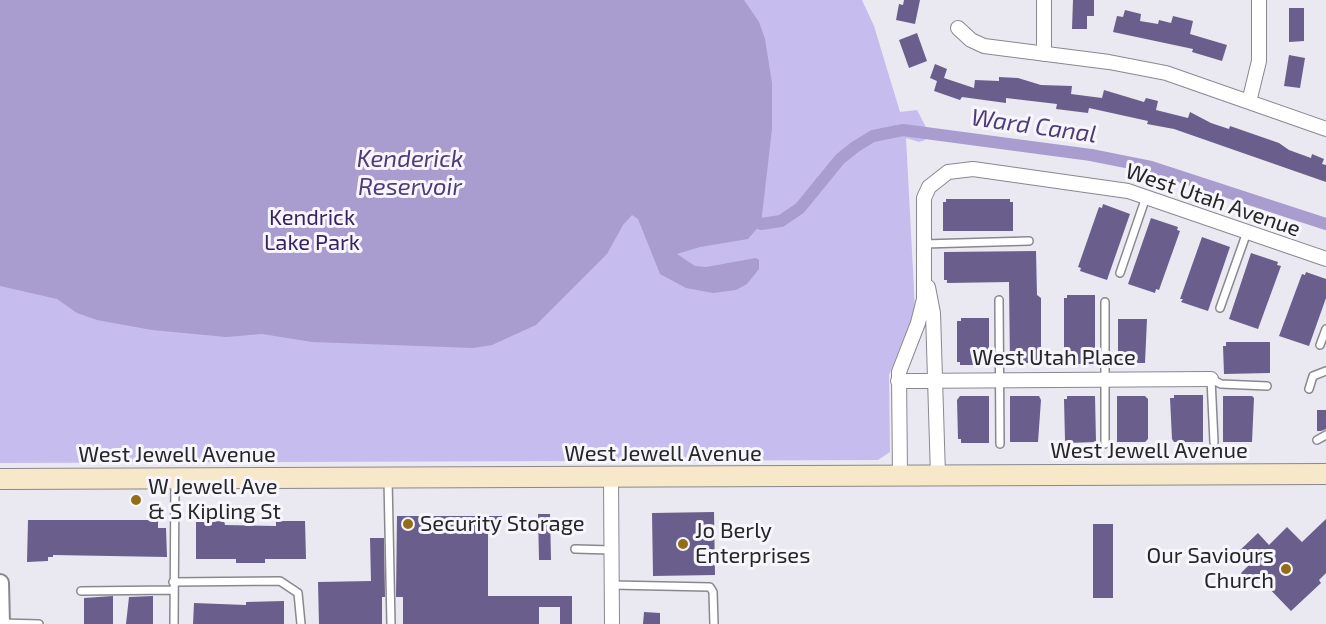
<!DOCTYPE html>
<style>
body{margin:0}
canvas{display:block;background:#eae8f0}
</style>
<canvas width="1326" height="624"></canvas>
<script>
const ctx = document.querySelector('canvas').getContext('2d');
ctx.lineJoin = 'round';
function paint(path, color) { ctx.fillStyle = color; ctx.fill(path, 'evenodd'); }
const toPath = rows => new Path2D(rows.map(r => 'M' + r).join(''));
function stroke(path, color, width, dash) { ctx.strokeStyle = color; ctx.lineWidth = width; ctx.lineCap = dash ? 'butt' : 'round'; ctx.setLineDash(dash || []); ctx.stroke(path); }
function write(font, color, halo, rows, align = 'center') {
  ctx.font = font + ' "Exo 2",sans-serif'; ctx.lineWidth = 6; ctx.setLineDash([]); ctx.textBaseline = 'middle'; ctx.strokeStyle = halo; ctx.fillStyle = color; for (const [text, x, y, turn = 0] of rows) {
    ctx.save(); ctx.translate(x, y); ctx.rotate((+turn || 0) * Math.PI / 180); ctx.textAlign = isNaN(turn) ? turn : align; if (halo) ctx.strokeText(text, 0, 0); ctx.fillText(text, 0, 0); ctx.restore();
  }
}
paint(toPath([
 [0,0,862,0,874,26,900,112,917,110,929,133,925,140,919,142,906,138,915,309,889,375,890,452,878,460,0,463]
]), '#c7bcee');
paint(toPath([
 [0,0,744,0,759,22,765,39,772,83,772,129,761,224,748,239,700,247,677,254,695,266,706,267,756,258,759,260,759,269,747,284,736,290,713,293,686,288,660,274,638,219,632,215,623,225,607,254,536,325,492,345,473,348,312,342,262,334,226,337,152,330,97,320,77,313,57,299,0,286]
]), '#a89dce');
stroke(toPath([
 [761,224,781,221,800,208,840,159,855,147,873,136,903,130,1091,155,1151,167,1326,224]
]), '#a89dce', 12);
paint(toPath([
 [904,0,920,0,915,24,896,20,899,4,903,5],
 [1073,0,1094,0,1094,16,1087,16,1087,29,1072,29],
 [1289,8,1304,8,1304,41,1289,42],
 [1125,10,1141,14,1140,21,1158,24,1159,20,1171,23,1173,16,1193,21,1190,34,1227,45,1222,61,1192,52,1193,49,1113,32,1117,16,1123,17],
 [917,33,927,61,909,68,899,40],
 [1289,55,1305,58,1300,88,1284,86],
 [935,64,947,69,944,78,974,88,975,80,999,81,999,77,1018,78,1041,85,1072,86,1071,94,1102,98,1104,90,1144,102,1146,98,1158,101,1156,110,1188,118,1190,112,1211,123,1229,129,1230,126,1279,143,1289,150,1311,158,1312,154,1324,159,1322,164,1326,165,1326,182,1174,129,1147,124,1148,121,1089,108,1088,113,1056,109,1057,104,1006,98,1006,103,962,97,960,100,934,91,937,81,930,78],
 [946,199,1010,199,1010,202,1013,202,1013,231,943,231,943,202,946,202],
 [1103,204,1130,214,1107,280,1080,271,1081,268,1078,267,1099,207,1102,208],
 [1151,218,1178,227,1177,230,1180,231,1159,290,1156,289,1155,293,1128,284],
 [1202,237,1230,247,1208,311,1181,302,1183,299,1180,299],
 [1036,251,1037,295,1041,298,1041,362,1010,364,1009,282,947,283,947,280,944,280,944,252],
 [1251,253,1278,262,1277,265,1281,266,1258,329,1229,319],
 [1306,272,1326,279,1326,298,1309,346,1279,336,1302,274,1305,275],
 [1067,295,1095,295,1095,364,1067,364,1067,361,1064,361,1064,298,1067,298],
 [961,318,989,318,989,365,960,365,960,362,957,362,957,321,961,321],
 [1118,319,1147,319,1145,363,1118,363],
 [1226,342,1270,342,1270,373,1224,374,1223,346,1226,346],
 [1174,395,1203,395,1203,442,1174,442,1172,439,1170,398,1174,398],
 [960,396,989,396,989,443,961,443,961,439,958,439,957,400],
 [1010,396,1039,396,1041,400,1038,442,1010,442],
 [1067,396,1095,396,1096,442,1067,443,1065,440,1064,399,1067,399],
 [1117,396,1145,396,1148,399,1148,439,1145,442,1117,442],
 [1223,396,1252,396,1254,398,1252,442,1223,442],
 [1317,410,1326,410,1326,429,1321,431,1317,431],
 [714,512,715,575,653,576,652,513],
 [538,514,550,514,551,560,539,560],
 [397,516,502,516,502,527,488,527,488,596,572,596,572,624,560,624,560,607,539,607,539,624,403,624,403,597,396,597],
 [1326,519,1326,573,1319,580,1321,583,1291,611,1260,579,1253,586,1241,573,1249,565,1237,553,1258,533,1269,545,1287,527,1302,542],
 [28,520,158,520,158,528,166,528,167,557,53,555,53,557,48,557,48,561,27,562],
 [224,521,225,525,276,526,276,521,305,521,306,559,265,559,265,563,236,563,236,559,196,559,196,522],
 [1093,524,1113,524,1113,598,1093,598],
 [370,538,384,538,385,597,382,597,382,624,319,624,318,582,371,581],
 [113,596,113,624,84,624,84,598],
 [153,596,153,624,126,624,129,597],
 [284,601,284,624,193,624,194,603,246,605,246,602],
 [644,612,660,613,660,624,643,624]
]), '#6a5f8c');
const service = toPath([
 [924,244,1029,241],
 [1120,273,1146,197],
 [999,300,1000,444],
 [1220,308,1247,232],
 [1320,345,1326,329],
 [1309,389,1313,376,1326,371],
 [1317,440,1326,435],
 [1214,442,1211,379,1221,384,1267,386],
 [1105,444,1105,302],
 [388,479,391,624],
 [575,549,611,550],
 [173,582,280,581,298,593,301,624],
 [612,585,710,587,713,592,714,624],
 [81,591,173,590],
 [1,623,39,624],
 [174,624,175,480]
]);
const minor = toPath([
 [1044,0,1044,54],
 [958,28,971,40,984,46,1109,62,1166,73,1326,129],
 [1249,102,1259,61,1259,0],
 [928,287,933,313,938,476],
 [898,381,1211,379],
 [900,477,899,372,918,323,924,299,924,198,929,187,948,172,973,169,1128,191,1326,259],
 [611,478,612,624]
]);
const tertiary = toPath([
 [0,583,1,624]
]);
const secondary = toPath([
 [0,479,1326,474]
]);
stroke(service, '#89888f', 10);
stroke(minor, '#89888f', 16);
stroke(tertiary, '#89888f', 20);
stroke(secondary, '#89888f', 22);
stroke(service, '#fff', 7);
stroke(minor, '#fff', 14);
stroke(tertiary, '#fff', 16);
stroke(secondary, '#f7e8c9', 20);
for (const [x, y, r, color] of [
 [136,500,6,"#946e16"],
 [408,524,6,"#946e16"],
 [683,544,6,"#946e16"],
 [1286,569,6,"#946e16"]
]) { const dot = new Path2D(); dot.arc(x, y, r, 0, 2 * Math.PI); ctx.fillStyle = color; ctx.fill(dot); stroke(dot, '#f7f6fd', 2); }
write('22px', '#262629', '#f7f6fd', [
 ["West Utah Avenue",1213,200,19],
 ["West Utah Place",1054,358],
 ["West Jewell Avenue",1149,451],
 ["West Jewell Avenue",663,454],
 ["West Jewell Avenue",177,455]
]);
write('22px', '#37235f', '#f7f6fd', [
 ["Kendrick",312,218],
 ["Lake Park",312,243]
]);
write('22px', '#262629', '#f7f6fd', [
 ["W Jewell Ave",148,487],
 ["& S Kipling St",148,512],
 ["Security Storage",420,524],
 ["Jo Berly",695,531],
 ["Enterprises",695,556],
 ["Our Saviours",1274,556,"right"],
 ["Church",1274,581,"right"]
], 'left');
write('italic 24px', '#4e3c7a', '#f7f6fd', [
 ["Ward Canal",1034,126,8],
 ["Kenderick",410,159],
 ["Reservoir",410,187]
]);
</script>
